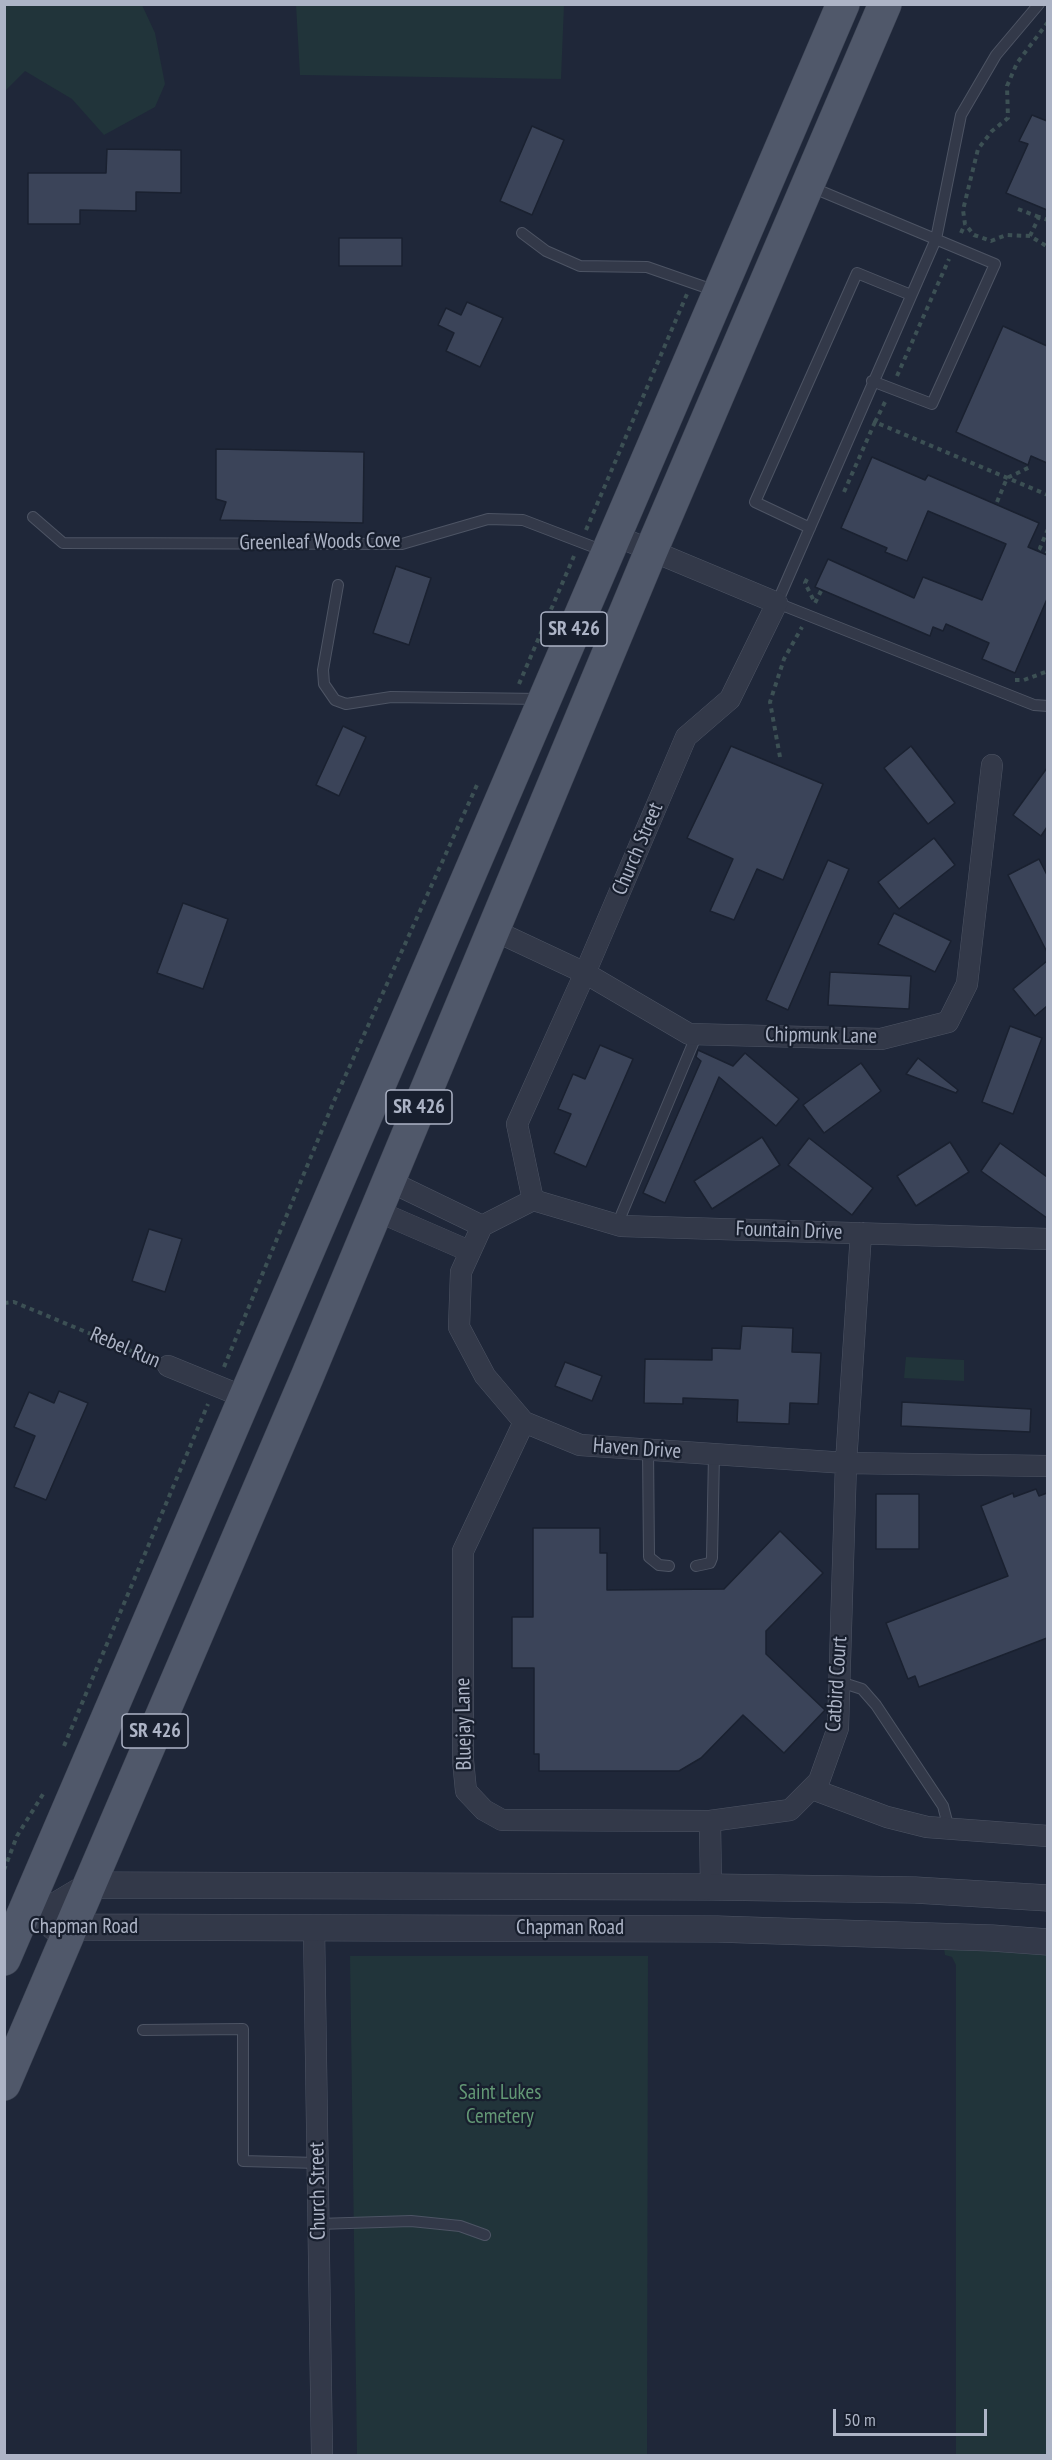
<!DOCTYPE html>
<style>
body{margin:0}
#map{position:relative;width:1052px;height:2460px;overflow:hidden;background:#1f2739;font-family:"PT Sans Narrow",sans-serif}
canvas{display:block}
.frame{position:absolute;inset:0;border:6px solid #adb4c6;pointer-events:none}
.scale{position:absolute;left:833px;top:2409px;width:154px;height:27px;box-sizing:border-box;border:3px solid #adb4c6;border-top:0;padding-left:8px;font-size:18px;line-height:21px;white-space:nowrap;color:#adb4c6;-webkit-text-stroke:4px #181f2e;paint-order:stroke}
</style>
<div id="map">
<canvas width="1052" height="2460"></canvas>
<div class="frame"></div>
<div class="scale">50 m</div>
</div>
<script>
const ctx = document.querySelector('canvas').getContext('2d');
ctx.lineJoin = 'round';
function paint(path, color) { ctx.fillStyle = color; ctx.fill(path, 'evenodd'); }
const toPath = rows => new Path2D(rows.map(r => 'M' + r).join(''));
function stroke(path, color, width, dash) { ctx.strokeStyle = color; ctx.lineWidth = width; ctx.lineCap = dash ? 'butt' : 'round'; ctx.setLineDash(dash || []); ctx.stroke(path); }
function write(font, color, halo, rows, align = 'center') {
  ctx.font = font + ' "PT Sans Narrow",sans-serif'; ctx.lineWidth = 4.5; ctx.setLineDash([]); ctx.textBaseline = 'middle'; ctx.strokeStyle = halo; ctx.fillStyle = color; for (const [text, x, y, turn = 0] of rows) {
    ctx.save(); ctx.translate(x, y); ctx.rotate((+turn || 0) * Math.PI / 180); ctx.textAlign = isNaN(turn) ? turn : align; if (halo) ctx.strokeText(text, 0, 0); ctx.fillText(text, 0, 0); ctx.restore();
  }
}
paint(toPath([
 [5,4,142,5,155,33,165,84,155,107,104,135,72,99,25,71,5,91],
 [296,5,564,5,561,79,300,75],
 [906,1357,964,1360,964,1381,904,1378],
 [944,1948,1047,1954,1047,2455,956,2455,956,1965,952,1957,945,1955],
 [350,1956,648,1956,647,2455,357,2455]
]), '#21343a');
const building = toPath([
 [1032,115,1047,121,1047,210,1006,193,1028,144,1019,141,1032,115],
 [532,126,564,140,532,215,500,201,532,126],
 [107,149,181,150,181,193,136,192,136,211,80,210,80,224,28,224,28,173,106,173,107,149],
 [339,238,402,238,402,266,339,266,339,238],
 [467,302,503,318,480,367,446,351,454,333,438,325,446,308,461,315,467,302],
 [1003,326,1047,346,1047,463,1031,456,1028,465,956,432,1003,326],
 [216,449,364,452,363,523,220,520,226,502,216,499,216,449],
 [872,457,925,480,928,475,1039,523,1028,547,1047,555,1047,599,1015,673,982,659,989,643,946,624,943,631,933,627,930,636,815,587,828,559,914,598,923,577,982,600,1006,544,928,511,907,561,885,552,887,548,841,528,872,457],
 [396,566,431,578,409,645,373,633,396,566],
 [343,726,366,737,339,796,316,785,343,726],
 [731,746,823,784,783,880,757,869,734,920,710,911,733,859,687,838,731,746],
 [911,746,955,803,928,824,884,768,911,746],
 [1047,768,1047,827,1041,836,1013,815,1047,768],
 [934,838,955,865,899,909,878,882,934,838],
 [1039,859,1047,875,1047,952,1008,875,1039,859],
 [828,860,849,869,788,1010,766,1000,828,860],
 [183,903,228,919,203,989,157,973,183,903],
 [894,913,951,941,935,972,878,944,894,913],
 [1047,961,1047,1006,1035,1016,1013,989,1047,961],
 [830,972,911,976,909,1009,828,1005,830,972],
 [1010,1026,1042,1038,1013,1114,982,1102,1010,1026],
 [600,1045,633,1059,586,1167,554,1153,571,1114,558,1109,573,1074,585,1079,600,1045],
 [698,1050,733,1066,745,1053,799,1099,776,1126,719,1077,665,1203,643,1193,701,1061,696,1057,698,1050],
 [918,1058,958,1090,956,1093,906,1074,918,1058],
 [861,1063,881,1091,824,1133,803,1105,861,1063],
 [762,1137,780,1165,712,1209,694,1181,762,1137],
 [809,1138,873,1188,852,1215,788,1165,809,1138],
 [950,1142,969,1172,916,1206,897,1176,950,1142],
 [1000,1143,1047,1177,1047,1218,981,1171,1000,1143],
 [149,1229,182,1239,165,1292,132,1281,149,1229],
 [742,1326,793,1328,792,1352,821,1353,818,1404,790,1403,789,1424,737,1422,738,1400,683,1398,683,1404,644,1403,645,1359,712,1360,712,1348,740,1349,742,1326],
 [565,1362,602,1376,592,1401,555,1386,565,1362],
 [59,1391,88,1403,46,1500,14,1487,35,1436,14,1427,29,1392,54,1403,59,1391],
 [902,1402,1031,1409,1030,1432,901,1426,902,1402],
 [1036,1489,1039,1496,1047,1493,1047,1638,919,1687,915,1676,908,1679,886,1623,1008,1576,981,1506,1013,1493,1014,1497,1036,1489],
 [876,1494,919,1494,919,1549,876,1549,876,1494],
 [533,1528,600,1528,600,1553,607,1553,607,1590,724,1589,780,1531,823,1573,766,1631,766,1654,825,1710,784,1753,743,1715,701,1758,679,1771,539,1771,539,1754,534,1754,534,1668,512,1668,512,1617,533,1617,533,1528]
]);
paint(building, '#3b4459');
stroke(building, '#1a2130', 1.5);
const service = toPath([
 [1039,4,996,55,961,115,936,239,777,603,1034,705,1048,706],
 [811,187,995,264,932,404,872,381],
 [522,233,546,251,580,266,647,267,716,291],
 [33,517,63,543,402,544,488,519,523,520,604,551],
 [810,528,755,502,857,273,911,295],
 [338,585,323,670,324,684,335,700,346,704,391,697,541,699],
 [617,1225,697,1034],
 [648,1449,649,1557,659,1565,669,1566],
 [696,1566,710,1563,712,1558,714,1454],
 [840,1682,862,1689,876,1705,943,1806,949,1829],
 [143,2030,243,2029,243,2161,317,2163],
 [318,2224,411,2221,460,2226,485,2235]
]);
const minor = toPath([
 [614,535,777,603,730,699,686,737,585,973,517,1124,533,1200,482,1226,461,1272,459,1327,485,1376,524,1422,580,1445,846,1463,1048,1466],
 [491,929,585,973,689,1034,881,1039,948,1022,967,984,992,765],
 [389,1181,482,1226],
 [533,1200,621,1226,1048,1239],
 [377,1211,469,1251],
 [168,1366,244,1397],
 [524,1422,463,1551,463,1760,466,1791,484,1810,502,1820,710,1821,711,1887],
 [812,1789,887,1817,927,1827,1048,1836],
 [710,1821,790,1810,819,1781,838,1728,846,1463,861,1233],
 [314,1927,322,2456]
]);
const tertiary = toPath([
 [54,1927,717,1929,992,1938,1048,1942],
 [18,1928,90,1885,711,1887,915,1890,1048,1898]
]);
const primary = toPath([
 [4,1959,843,4],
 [4,2084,307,1377,651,551,885,4]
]);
stroke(service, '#4d5464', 12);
stroke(minor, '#4d5464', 22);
stroke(tertiary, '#4d5464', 27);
stroke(primary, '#3c4353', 34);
stroke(toPath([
 [1048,22,1017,63,1007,86,1008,118,992,131,978,149,963,210,965,224,974,235,991,241,1006,235,1030,236,1048,247],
 [1018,209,1039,217],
 [961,233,965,224],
 [1030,236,1039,217,1048,220],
 [897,376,949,259],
 [885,402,875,422,1048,495],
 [844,492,875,422],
 [997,502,1007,478,1030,467],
 [1048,529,1040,548,1048,552],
 [586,530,687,294],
 [807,579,805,583,815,603,821,591],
 [1015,680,1024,680,1048,671],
 [519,684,574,556],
 [780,757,770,702,784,659,802,627],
 [4,1303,14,1302,151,1359],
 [224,1367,334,1101,477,785],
 [64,1746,208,1404],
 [4,1870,17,1836,45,1791]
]), '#3c5054', 4, [4.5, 4.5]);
stroke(service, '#333949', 10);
stroke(minor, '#333949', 21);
stroke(tertiary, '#333949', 26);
stroke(primary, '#50586a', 33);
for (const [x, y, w] of [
 [574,629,66],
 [419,1107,66],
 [155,1731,66]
]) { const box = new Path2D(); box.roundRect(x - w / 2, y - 17, w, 34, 4.5); ctx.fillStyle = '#181f2e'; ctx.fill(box); stroke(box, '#adb4c6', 1.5); }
write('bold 20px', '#adb4c6', null, [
 ["SR 426",574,629],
 ["SR 426",419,1107],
 ["SR 426",155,1731]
]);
write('21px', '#adb4c6', '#181f2e', [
 ["Greenleaf Woods Cove",320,542,-1],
 ["Church Street",638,849,-67],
 ["Chipmunk Lane",821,1036,1],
 ["Fountain Drive",789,1231,2],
 ["Rebel Run",125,1348,23],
 ["Haven Drive",637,1449,4],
 ["Catbird Court",837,1684,-86],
 ["Bluejay Lane",464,1724,-91],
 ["Chapman Road",84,1927],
 ["Chapman Road",570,1928],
 ["Church Street",318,2191,-91]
]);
write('21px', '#639875', '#181f2e', [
 ["Saint Lukes",500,2093],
 ["Cemetery",500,2117]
]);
</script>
